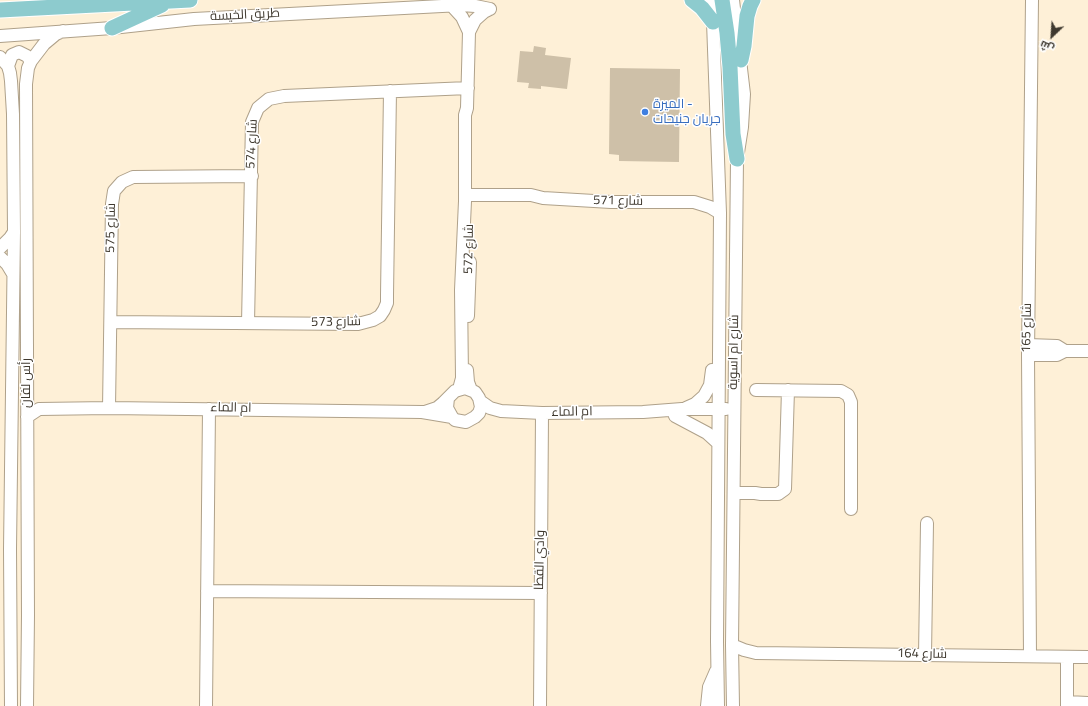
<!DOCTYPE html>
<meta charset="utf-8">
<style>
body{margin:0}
#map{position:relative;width:1088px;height:706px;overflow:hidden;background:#fef0d7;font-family:Georgia,Cairo,serif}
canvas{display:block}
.north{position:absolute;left:1032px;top:16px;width:40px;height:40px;-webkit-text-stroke:3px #fff;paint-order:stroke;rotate:205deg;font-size:11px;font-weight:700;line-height:16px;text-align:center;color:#3f392f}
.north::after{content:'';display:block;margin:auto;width:14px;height:18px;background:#3f392f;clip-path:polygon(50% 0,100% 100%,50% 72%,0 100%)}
</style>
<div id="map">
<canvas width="1088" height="706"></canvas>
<div class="north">ش</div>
</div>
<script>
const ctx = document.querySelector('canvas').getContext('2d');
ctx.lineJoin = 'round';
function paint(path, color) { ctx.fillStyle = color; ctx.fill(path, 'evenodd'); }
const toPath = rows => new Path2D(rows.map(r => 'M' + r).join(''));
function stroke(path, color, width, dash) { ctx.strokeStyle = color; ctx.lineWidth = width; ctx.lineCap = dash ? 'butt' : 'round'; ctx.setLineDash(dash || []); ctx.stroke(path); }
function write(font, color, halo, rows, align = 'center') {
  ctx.font = font + ' Georgia,Cairo,serif'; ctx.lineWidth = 3; ctx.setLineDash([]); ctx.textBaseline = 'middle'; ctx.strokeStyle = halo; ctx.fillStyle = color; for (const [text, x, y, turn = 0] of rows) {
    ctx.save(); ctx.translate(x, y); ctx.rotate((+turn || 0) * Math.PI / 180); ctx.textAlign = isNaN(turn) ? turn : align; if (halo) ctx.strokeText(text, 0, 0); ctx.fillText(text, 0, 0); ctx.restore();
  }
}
paint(toPath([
 [534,46,546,48,545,55,571,58,567,89,541,86,541,89,528,88,529,83,517,82,520,51,533,52],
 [610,68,680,69,679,162,619,161,619,155,609,154]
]), '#cec0a8');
const minor = toPath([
 [709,0,713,22,720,213,717,641,718,706],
 [451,5,462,17,469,32,467,108,465,115,465,201,461,290,462,378,459,389],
 [469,32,475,20,484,12,490,9],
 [0,36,112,28,194,19,461,5,475,6,490,9],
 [0,57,8,66,10,73,11,81,13,114,14,232,10,549,11,706],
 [8,66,12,55,19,52,27,56,31,61],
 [465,195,531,195,543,198,611,202,694,202,710,207,720,213],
 [0,248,10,238,14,232],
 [0,257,7,264,13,274],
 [468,316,470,262],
 [111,322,358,324,373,320,380,316,384,310,387,303,387,295,390,91],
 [248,323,252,122,258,108,269,99,284,96,468,88],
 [1028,345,1057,346,1065,351],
 [1028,355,1057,355,1065,351,1088,351],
 [467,370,468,382,471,390],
 [756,390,841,391,848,395,851,402,851,509],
 [480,401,490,408,501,411,542,413,643,412,682,409,726,409],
 [109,408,112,204,114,191,122,182,133,177,252,176],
 [686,408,695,404,704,396,710,385,712,370],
 [425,412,437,408,443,403,455,391,465,388,475,392,479,398,481,407,479,413,475,417,466,422,455,420,452,417,447,408,448,398],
 [675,416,707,433,718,443],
 [27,417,39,409,109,408,422,412,452,417],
 [735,493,755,493,761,494,778,494,785,489,788,390],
 [207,591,541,593],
 [732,645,744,650,756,653,1088,657],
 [925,655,927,523],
 [1030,656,1028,355,1032,0],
 [1067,657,1067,706],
 [1067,702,1088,703],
 [27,706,28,615,26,84,28,68,31,61,44,44,56,34,63,31],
 [206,706,209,409],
 [540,706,542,413],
 [707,706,709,687,716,671],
 [733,706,732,645,737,159,742,127,744,94,733,0]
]);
const major = toPath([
 [692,0,702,8,713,22],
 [722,0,727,33,730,67,733,134,737,159],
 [0,10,190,0],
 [112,28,162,5],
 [741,60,744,46,747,16,750,6,753,0]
]);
stroke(minor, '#afa18a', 14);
stroke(major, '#fff', 17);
stroke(minor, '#fff', 12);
stroke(major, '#8dcbce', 15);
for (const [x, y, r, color] of [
 [645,112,4,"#3f7fe0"]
]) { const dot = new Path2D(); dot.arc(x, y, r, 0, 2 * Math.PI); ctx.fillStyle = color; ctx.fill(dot); stroke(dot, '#fff', 1.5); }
write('13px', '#3f392f', '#fff', [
 ["طريق الخيسة",245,16,-3],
 ["شارع 574",253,144,-87],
 ["شارع 571",618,202,1],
 ["شارع 575",112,228,-89],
 ["شارع 572",470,249,-89],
 ["شارع 573",336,323,-1],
 ["شارع 165",1028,328,-89],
 ["شارع ام اسوية",735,352,-89],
 ["رأس لفان",27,383,-90],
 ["ام الماء",231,409,1],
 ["ام الماء",572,413,-1],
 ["وادي القطا",541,560,-89],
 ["شارع 164",922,655,1]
]);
write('13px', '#366cbe', '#fff', [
 ["الميرة -",653,105],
 ["جريان جنيحات",653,120]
], 'left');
</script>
